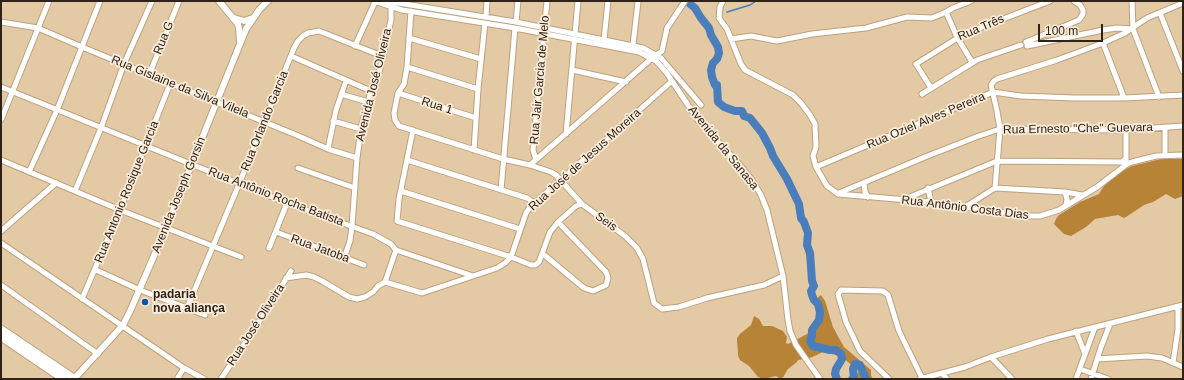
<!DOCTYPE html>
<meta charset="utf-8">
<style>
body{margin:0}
#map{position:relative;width:1184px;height:380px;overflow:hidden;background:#e4c9a5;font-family:Helvetica,sans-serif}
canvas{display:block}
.frame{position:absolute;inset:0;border:2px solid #2e2316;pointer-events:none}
.scale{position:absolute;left:1038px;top:24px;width:65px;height:18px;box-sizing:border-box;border:2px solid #2e2316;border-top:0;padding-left:5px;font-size:12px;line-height:14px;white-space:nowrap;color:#2e2316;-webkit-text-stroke:3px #faecda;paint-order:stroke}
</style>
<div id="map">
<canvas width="1184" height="380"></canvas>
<div class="frame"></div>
<div class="scale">100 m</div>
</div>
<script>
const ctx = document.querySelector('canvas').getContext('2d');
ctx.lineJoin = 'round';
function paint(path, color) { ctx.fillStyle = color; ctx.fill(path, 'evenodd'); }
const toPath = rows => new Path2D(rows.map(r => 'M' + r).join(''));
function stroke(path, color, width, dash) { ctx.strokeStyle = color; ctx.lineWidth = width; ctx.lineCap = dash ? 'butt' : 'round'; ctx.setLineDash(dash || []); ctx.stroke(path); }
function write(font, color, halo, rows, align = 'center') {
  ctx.font = font + ' Helvetica,sans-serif'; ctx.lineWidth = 3.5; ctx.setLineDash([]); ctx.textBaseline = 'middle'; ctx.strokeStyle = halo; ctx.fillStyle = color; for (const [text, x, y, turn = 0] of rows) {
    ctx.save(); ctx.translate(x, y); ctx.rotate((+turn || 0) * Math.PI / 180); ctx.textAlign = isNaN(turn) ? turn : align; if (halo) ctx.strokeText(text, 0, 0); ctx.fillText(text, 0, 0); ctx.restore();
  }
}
paint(toPath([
 [1161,159,1183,159,1183,196,1175,199,1166,194,1153,202,1144,205,1126,217,1124,218,1118,215,1095,219,1086,227,1071,236,1064,234,1054,224,1056,219,1059,215,1080,202,1099,194,1104,186,1122,171,1132,166],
 [821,295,825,301,833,327,840,340,844,347,871,370,871,375,873,379,858,378,857,375,859,371,854,367,842,357,829,353,823,352,810,358,798,360,797,362,788,369,782,379,780,379,776,376,764,379,758,377,749,366,740,360,738,356,737,338,740,334,751,325,754,316,759,319,763,326,772,326,783,331,787,337,786,343,788,344,807,334,816,322,816,299]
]), '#b68337');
stroke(toPath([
 [727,12,750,5,756,1]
]), '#4a7dbb', 1.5);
stroke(toPath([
 [690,4,695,8,701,18,709,28,711,35,718,47,719,53,717,59,713,63,711,70,712,77,715,85,717,85,718,102,724,107,735,111,742,111,744,116,750,118,762,133,770,148,773,156,787,179,799,204,801,218,804,222,808,233,807,245,810,253,812,281,814,286,811,291,812,295,814,300,818,304,820,312,819,320,812,330,812,336,810,341,813,346,830,350,836,350,841,354,842,359,836,369,835,374,837,379],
 [852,379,854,377,853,369,855,364,860,365,866,379]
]), '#4a7dbb', 8);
const minor = toPath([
 [374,1,402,10,515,28,639,52,656,61,666,72,698,120,738,163,752,180,761,195,767,210,783,276,788,320,790,331,796,345,820,379],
 [386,1,516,22,643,48,661,58,701,105],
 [723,1,720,7,719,18,727,29,741,64,745,70,793,95,801,103,810,115,815,124,816,147,813,156,816,167,827,186,838,194,931,202,1028,216,1040,216,1059,210,1097,187,1127,164,1132,162,1156,156,1183,155],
 [1132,1,1133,29,1159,97],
 [411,11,407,67,404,84,398,93,394,113,395,120,399,126,503,159,530,165,551,172,556,175,582,204,625,236,637,248,643,259,654,303,662,309,679,307,707,298,764,285,783,276],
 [946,12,957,37,972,62],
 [1160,13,1183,71],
 [486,17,487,1],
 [1,22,38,28,82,47,301,137,328,149,357,158],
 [516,22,518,1],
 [409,38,481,59],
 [731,39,751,36,777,41,812,34,866,28,907,17,932,18,946,12,953,8,971,1],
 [604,40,608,1],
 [1026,42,1079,20,1083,14,1083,10,1080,5,1074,1],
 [1103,43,1124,98],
 [633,45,638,2],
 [355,46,375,2],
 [1027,46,1103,30,1117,28,1133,29],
 [291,56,371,91],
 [407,67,478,89],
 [572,70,626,82],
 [149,75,179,1],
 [1,87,287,203,373,234,391,244,396,250,385,282,378,286,373,292,365,297,357,299,349,297,322,281,314,277,306,275,286,278],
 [931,88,916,64,964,34,1050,1],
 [398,93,476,118],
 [341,94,368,102],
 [922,94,977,60,1021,45],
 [1,120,49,1],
 [333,121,361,129],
 [413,130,399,199,397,221,511,257,531,265,535,265,539,262,550,232,558,222,576,206,582,204],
 [566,134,578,1],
 [328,149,336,110,346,81],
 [474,150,478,89,485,23],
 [1165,155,1165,127],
 [1,160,120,210,241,257],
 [407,160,527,198,534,203],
 [536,160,533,150,547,1],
 [1126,162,1126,130],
 [530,165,651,59,662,51,667,28,685,1],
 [816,167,993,92,1021,96,1074,98,1124,98,1183,95],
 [298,168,355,188],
 [29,172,57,110,100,1],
 [864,183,865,192,868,197],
 [928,188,931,202],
 [995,188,1000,129,997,111,991,85,994,81,997,79,1057,60,1103,43,1125,33,1147,18,1183,3],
 [501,190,515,28],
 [75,191,101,128,124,64,152,1],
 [401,191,520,229],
 [1065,192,1067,199,1066,205],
 [839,193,925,157,976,137,1000,129,1126,130,1183,126],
 [905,199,997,161,1122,162,1125,159],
 [965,207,995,188,1065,192,1082,195],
 [1,231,56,183],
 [276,232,364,265],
 [1,243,184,368,204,379],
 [269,248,287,203],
 [396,250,473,276],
 [543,254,584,288,593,291,606,285,608,278,606,272,558,222],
 [344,258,350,241,352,226,357,158,361,129,370,95,380,69,391,20,391,8],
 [96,270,140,290,205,315],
 [385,282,422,293,497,268,505,263,511,257,526,213,530,207,672,81],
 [1,285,98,354],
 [82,299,120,210,170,84],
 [187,308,239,184,294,48,298,41,303,36,308,33,319,31,382,56],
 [1076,331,1085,354],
 [991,357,1012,379],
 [1097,359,1147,356,1162,358,1183,367],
 [1173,363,1178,329,1178,307],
 [1080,369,1108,379],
 [942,373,947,379],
 [177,379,184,368],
 [221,379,259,322,291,271],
 [889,379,860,351,846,322,838,294,841,290,883,291,888,295,899,331,922,378],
 [920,379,965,367,991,357,1048,339,1183,305],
 [1076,379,1095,327],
 [1091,379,1101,347,1110,324]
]);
const tertiary = toPath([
 [219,1,238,24,239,29,240,41],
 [234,18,244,21,253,18],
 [74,379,123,325,131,309,166,228,246,29,259,10,268,1]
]);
const secondary = toPath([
 [1,329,75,379],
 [1,337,63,379]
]);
stroke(minor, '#bba17e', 7);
stroke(tertiary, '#bba17e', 8);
stroke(secondary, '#bba17e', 9);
stroke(minor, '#fff', 5);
stroke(tertiary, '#fff', 6);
stroke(secondary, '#fff', 7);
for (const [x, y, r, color] of [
 [145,302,4,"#0857a6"]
]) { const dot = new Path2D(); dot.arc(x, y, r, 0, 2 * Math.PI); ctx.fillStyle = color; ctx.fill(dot); stroke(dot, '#faecda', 1.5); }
write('12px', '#2e2316', '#faecda', [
 ["Rua Três",981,28,-23],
 ["Rua G",164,38,-68],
 ["Rua Jair Garcia de Melo",540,80,-85],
 ["Avenida José Oliveira",374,85,-76],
 ["Rua Gislaine da Silva Vilela",180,87,22],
 ["Rua 1",437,106,18],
 ["Rua Orlando Garcia",265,121,-68],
 ["Rua Oziel Alves Pereira",926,121,-23],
 ["Rua Ernesto \"Che\" Guevara",1078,129,-1],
 ["Avenida da Sanasa",723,148,51],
 ["Rua José de Jesus Moreira",585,160,-42],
 ["Rua Antonio Rosique Garcia",127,192,-68],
 ["Avenida Joseph Gorsin",179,195,-68],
 ["Rua Antônio Rocha Batista",276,197,21],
 ["Rua Antônio Costa Dias",965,208,7],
 ["Seis",606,222,36],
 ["Rua Jatoba",320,249,20],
 ["Rua José Oliveira",256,325,-57]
]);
write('bold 12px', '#2e2316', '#faecda', [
 ["padaria",153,295],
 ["nova aliança",153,309]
], 'left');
</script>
